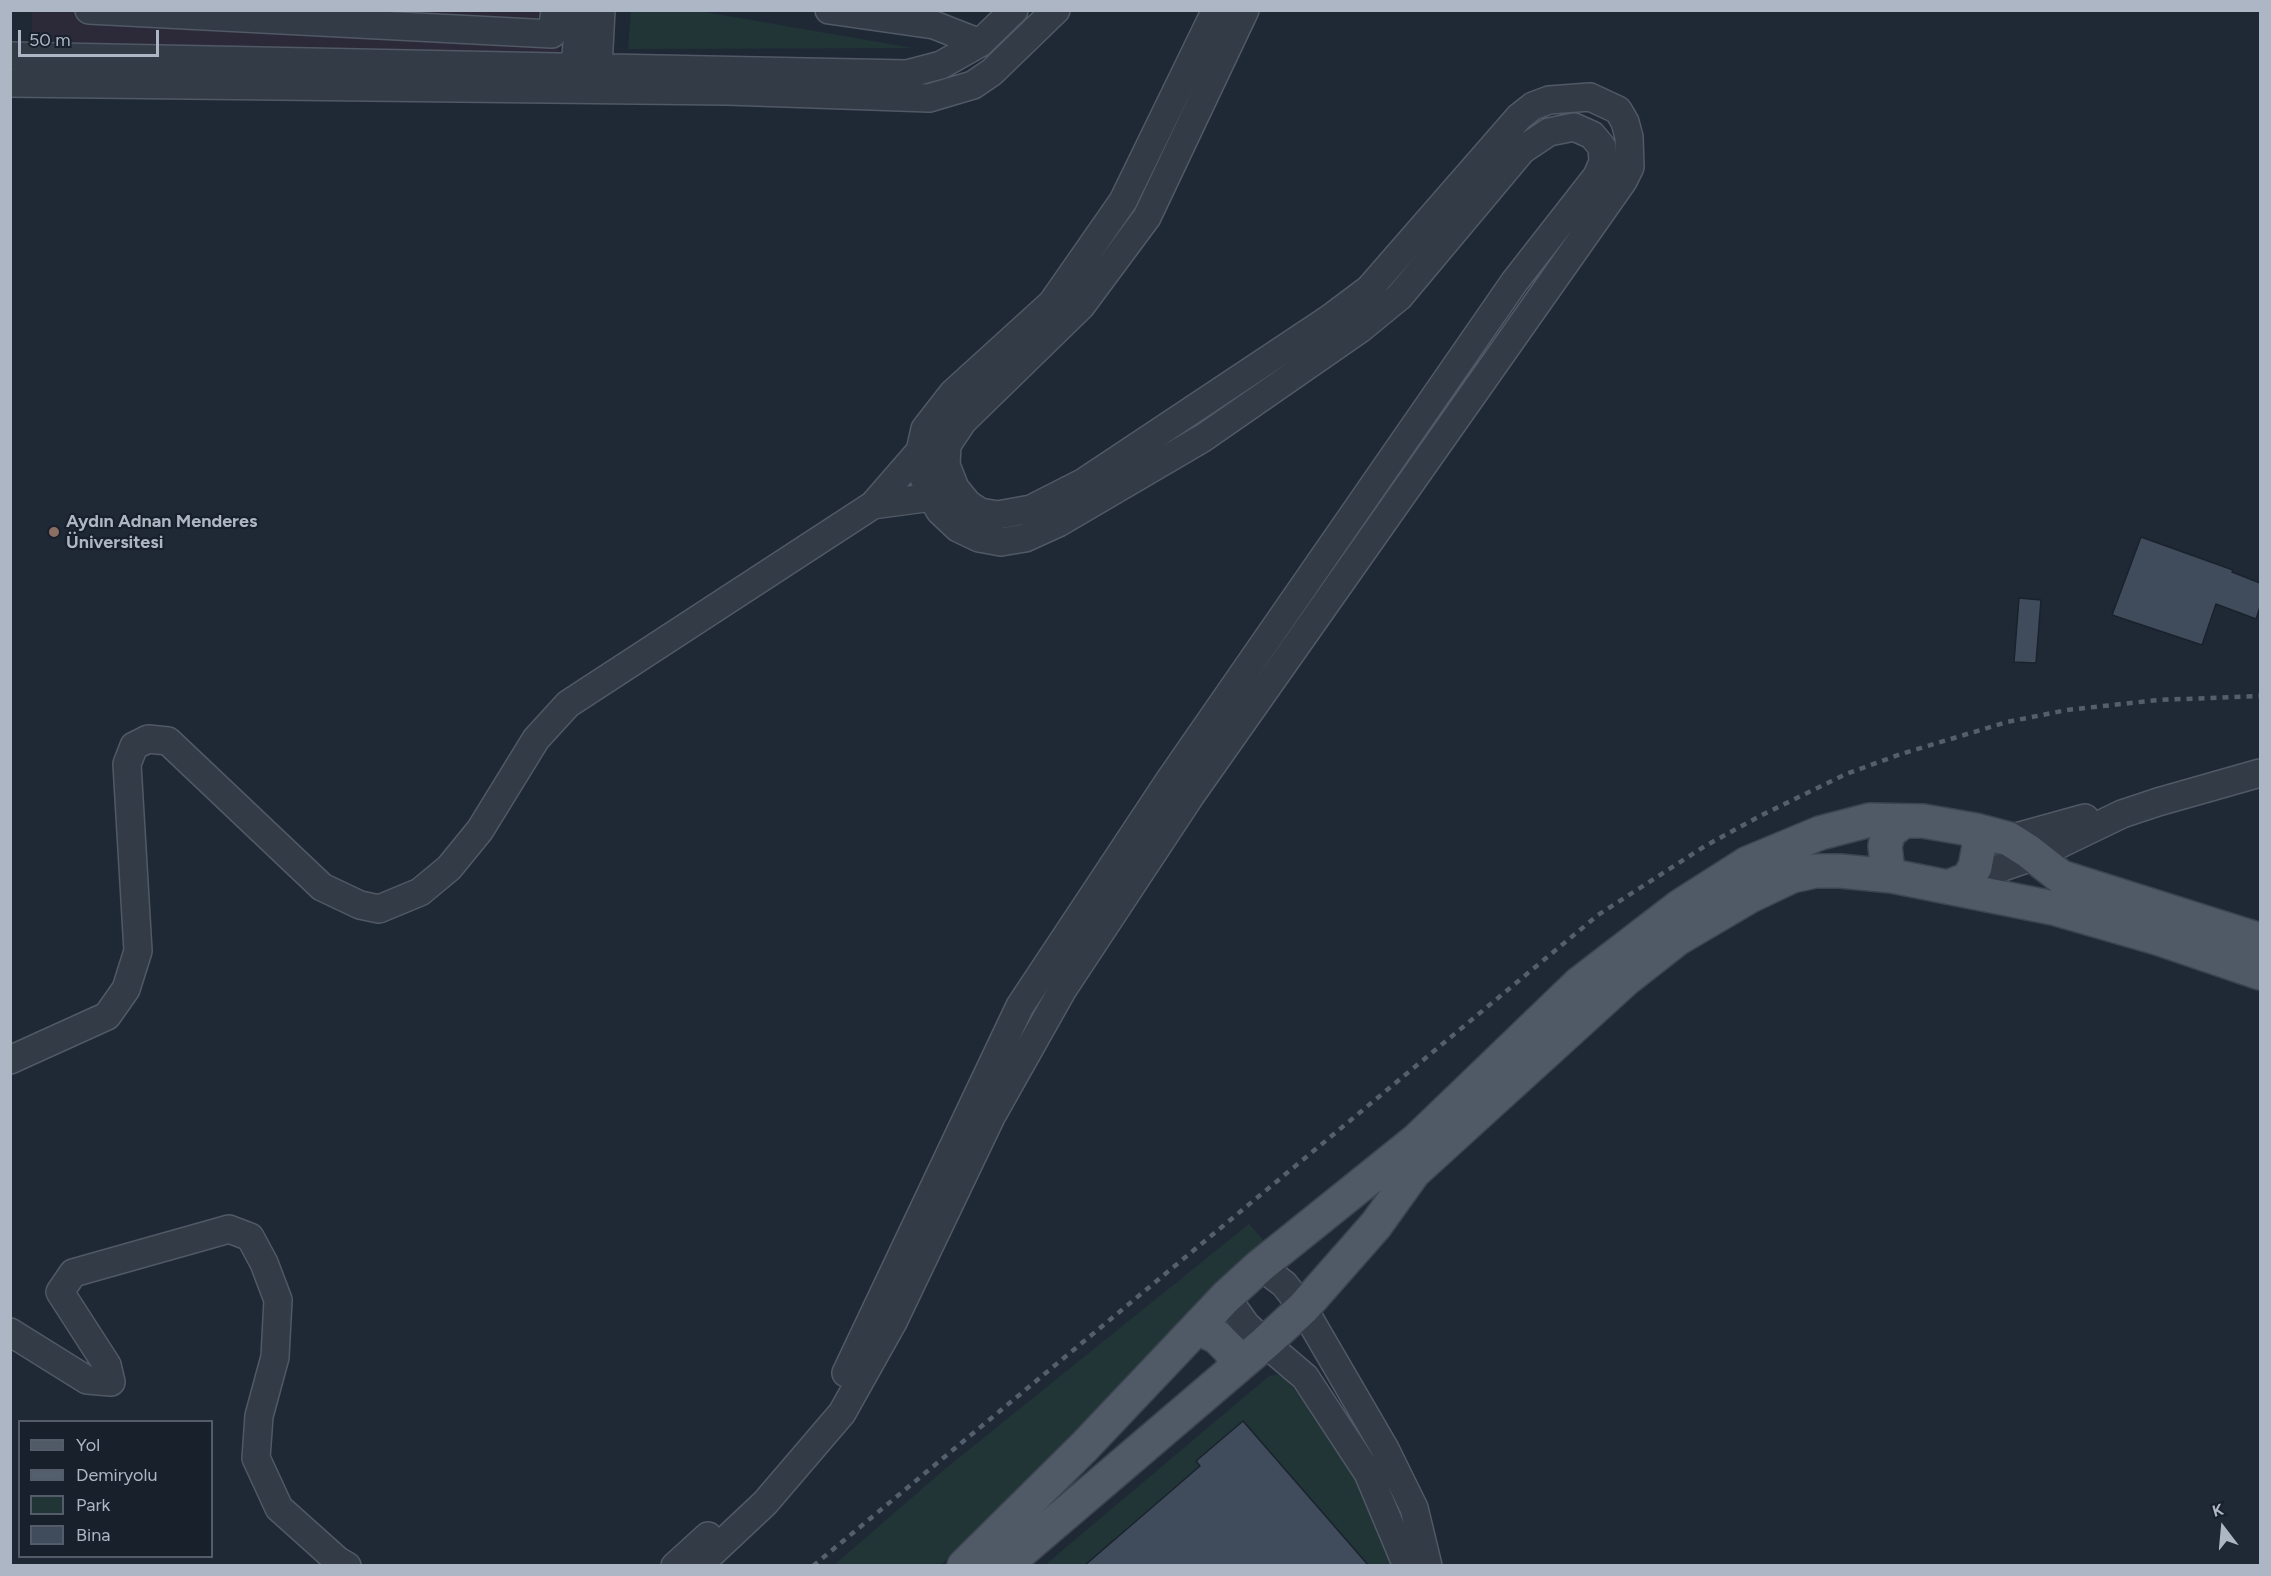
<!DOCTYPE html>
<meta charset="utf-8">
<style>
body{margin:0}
#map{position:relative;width:2271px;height:1576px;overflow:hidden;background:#1f2936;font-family:Figtree,sans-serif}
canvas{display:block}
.frame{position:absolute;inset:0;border:12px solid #acb6c4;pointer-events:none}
.legend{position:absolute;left:18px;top:1420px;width:195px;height:138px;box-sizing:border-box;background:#18202b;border:2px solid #535c68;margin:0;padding:8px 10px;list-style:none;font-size:18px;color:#acb6c4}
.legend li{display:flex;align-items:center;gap:12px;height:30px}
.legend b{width:30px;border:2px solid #535c68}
.north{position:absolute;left:2193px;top:1498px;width:60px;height:60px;-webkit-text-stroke:4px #18202b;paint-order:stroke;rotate:344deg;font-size:16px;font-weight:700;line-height:24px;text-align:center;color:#acb6c4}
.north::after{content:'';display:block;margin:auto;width:21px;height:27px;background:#acb6c4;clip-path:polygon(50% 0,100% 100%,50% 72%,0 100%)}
.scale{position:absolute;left:18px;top:30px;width:141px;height:27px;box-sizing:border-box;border:3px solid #acb6c4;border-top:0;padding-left:8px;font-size:18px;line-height:21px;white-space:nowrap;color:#acb6c4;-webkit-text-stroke:4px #18202b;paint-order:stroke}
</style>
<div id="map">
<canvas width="2271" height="1576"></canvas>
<div class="frame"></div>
<ul class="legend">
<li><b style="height:8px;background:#505a67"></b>Yol</li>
<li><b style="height:8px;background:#545f6e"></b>Demiryolu</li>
<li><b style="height:16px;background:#213537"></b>Park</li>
<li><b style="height:16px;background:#404c5b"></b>Bina</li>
</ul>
<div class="north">K</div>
<div class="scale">50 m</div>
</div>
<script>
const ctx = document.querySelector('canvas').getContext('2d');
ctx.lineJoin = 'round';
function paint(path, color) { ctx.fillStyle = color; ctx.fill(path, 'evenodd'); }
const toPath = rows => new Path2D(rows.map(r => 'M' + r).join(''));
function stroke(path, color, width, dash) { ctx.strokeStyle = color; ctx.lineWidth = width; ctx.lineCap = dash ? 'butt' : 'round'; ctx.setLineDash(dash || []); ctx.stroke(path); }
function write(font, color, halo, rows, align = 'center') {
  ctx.font = font + ' Figtree,sans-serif'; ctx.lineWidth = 4.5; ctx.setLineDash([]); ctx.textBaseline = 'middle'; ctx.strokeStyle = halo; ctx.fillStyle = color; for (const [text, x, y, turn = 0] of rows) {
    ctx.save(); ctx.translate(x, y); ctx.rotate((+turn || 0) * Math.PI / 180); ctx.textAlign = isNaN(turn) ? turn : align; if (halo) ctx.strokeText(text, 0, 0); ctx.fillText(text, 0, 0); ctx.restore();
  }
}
paint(toPath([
 [32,11,561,11,559,56,32,41]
]), '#2c2a38');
paint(toPath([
 [631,11,699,11,913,48,628,49],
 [1249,1224,1264,1241,941,1565,833,1566,945,1469],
 [1283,1374,1374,1498,1393,1566,1044,1566,1269,1376]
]), '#213537');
const building = toPath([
 [2141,537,2233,570,2232,572,2260,583,2260,607,2256,619,2216,604,2202,645,2112,615,2141,537],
 [2019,598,2041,600,2036,663,2014,662,2019,598],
 [1243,1421,1369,1566,1084,1566,1200,1466,1196,1461,1243,1421]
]);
paint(building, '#404c5b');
stroke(building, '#1a222d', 1.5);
const minor = toPath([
 [89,10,552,34,555,10],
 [580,10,575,66,583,83],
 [829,10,934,25,980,43],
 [10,56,907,74,941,65,980,43,1014,10],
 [10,83,728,91,929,98,973,85,992,72,1056,10],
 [590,83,598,67,601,10],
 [873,505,932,497],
 [2009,839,2085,818],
 [1968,879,2035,856,2122,814,2158,802,2260,773],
 [10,1060,107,1016,126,989,138,951,127,764,134,746,148,739,168,741,322,887,360,905,379,909,420,892,449,868,480,830,536,739,568,704,873,505,920,451],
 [1260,1266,1284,1284,1303,1308,1385,1449,1414,1508,1428,1566],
 [1226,1297,1246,1325,1265,1343,1305,1377,1368,1473,1407,1566],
 [10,1332,87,1380,111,1382,107,1365,60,1292,73,1273,229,1229,250,1237,264,1263,278,1300,275,1357,259,1416,256,1458,279,1508,337,1560,347,1566],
 [846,1373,1020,1006,1169,781,1515,281,1597,176,1603,162,1602,147,1592,135,1574,127,1549,132,1522,150,1399,297,1360,329,1203,438,1058,523,1025,538,1001,542,979,538,958,528,940,511,932,497,921,471,920,451,925,429,953,393,1052,303,1123,201,1216,10],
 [675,1566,708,1536],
 [698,1566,765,1503,842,1413,893,1322,991,1117,1063,989,1191,795,1623,181,1630,167,1629,137,1625,122,1618,110,1590,97,1549,100,1533,106,1519,117,1369,289,1329,319,1084,482,1031,509,998,515,980,512,968,504,955,488,946,465,947,445,963,421,1081,306,1147,217,1245,10]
]);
const major = toPath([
 [1892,876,1887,864,1885,846,1889,832,1904,821],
 [1948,887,1968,879,1975,867,1979,846,1975,830],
 [1198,1328,1217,1337,1231,1351,1236,1368],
 [964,1566,1084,1447,1226,1297,1260,1266,1418,1139,1580,983,1679,907,1748,863,1820,833,1870,820,1923,821,1975,830,2009,839,2028,851,2061,877,2260,940],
 [1004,1566,1265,1343,1303,1308,1376,1225,1414,1172,1626,979,1677,939,1750,896,1792,876,1816,871,1840,871,1892,876,2053,908,2157,938,2260,973]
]);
stroke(minor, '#505965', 30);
stroke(major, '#3c4450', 36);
stroke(minor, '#323b46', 27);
stroke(major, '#505a67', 33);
stroke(toPath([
 [813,1566,1598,915,1705,846,1760,816,1846,774,1901,754,2007,722,2067,710,2158,700,2260,696]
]), '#545f6e', 4.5, [6, 6]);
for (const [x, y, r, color] of [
 [54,532,6,"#8d6e63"]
]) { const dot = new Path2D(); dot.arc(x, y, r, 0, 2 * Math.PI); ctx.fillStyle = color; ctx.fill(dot); stroke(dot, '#18202b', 2); }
write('bold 18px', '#acb6c4', '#18202b', [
 ["Aydın Adnan Menderes",66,522],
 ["Üniversitesi",66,543]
], 'left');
</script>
